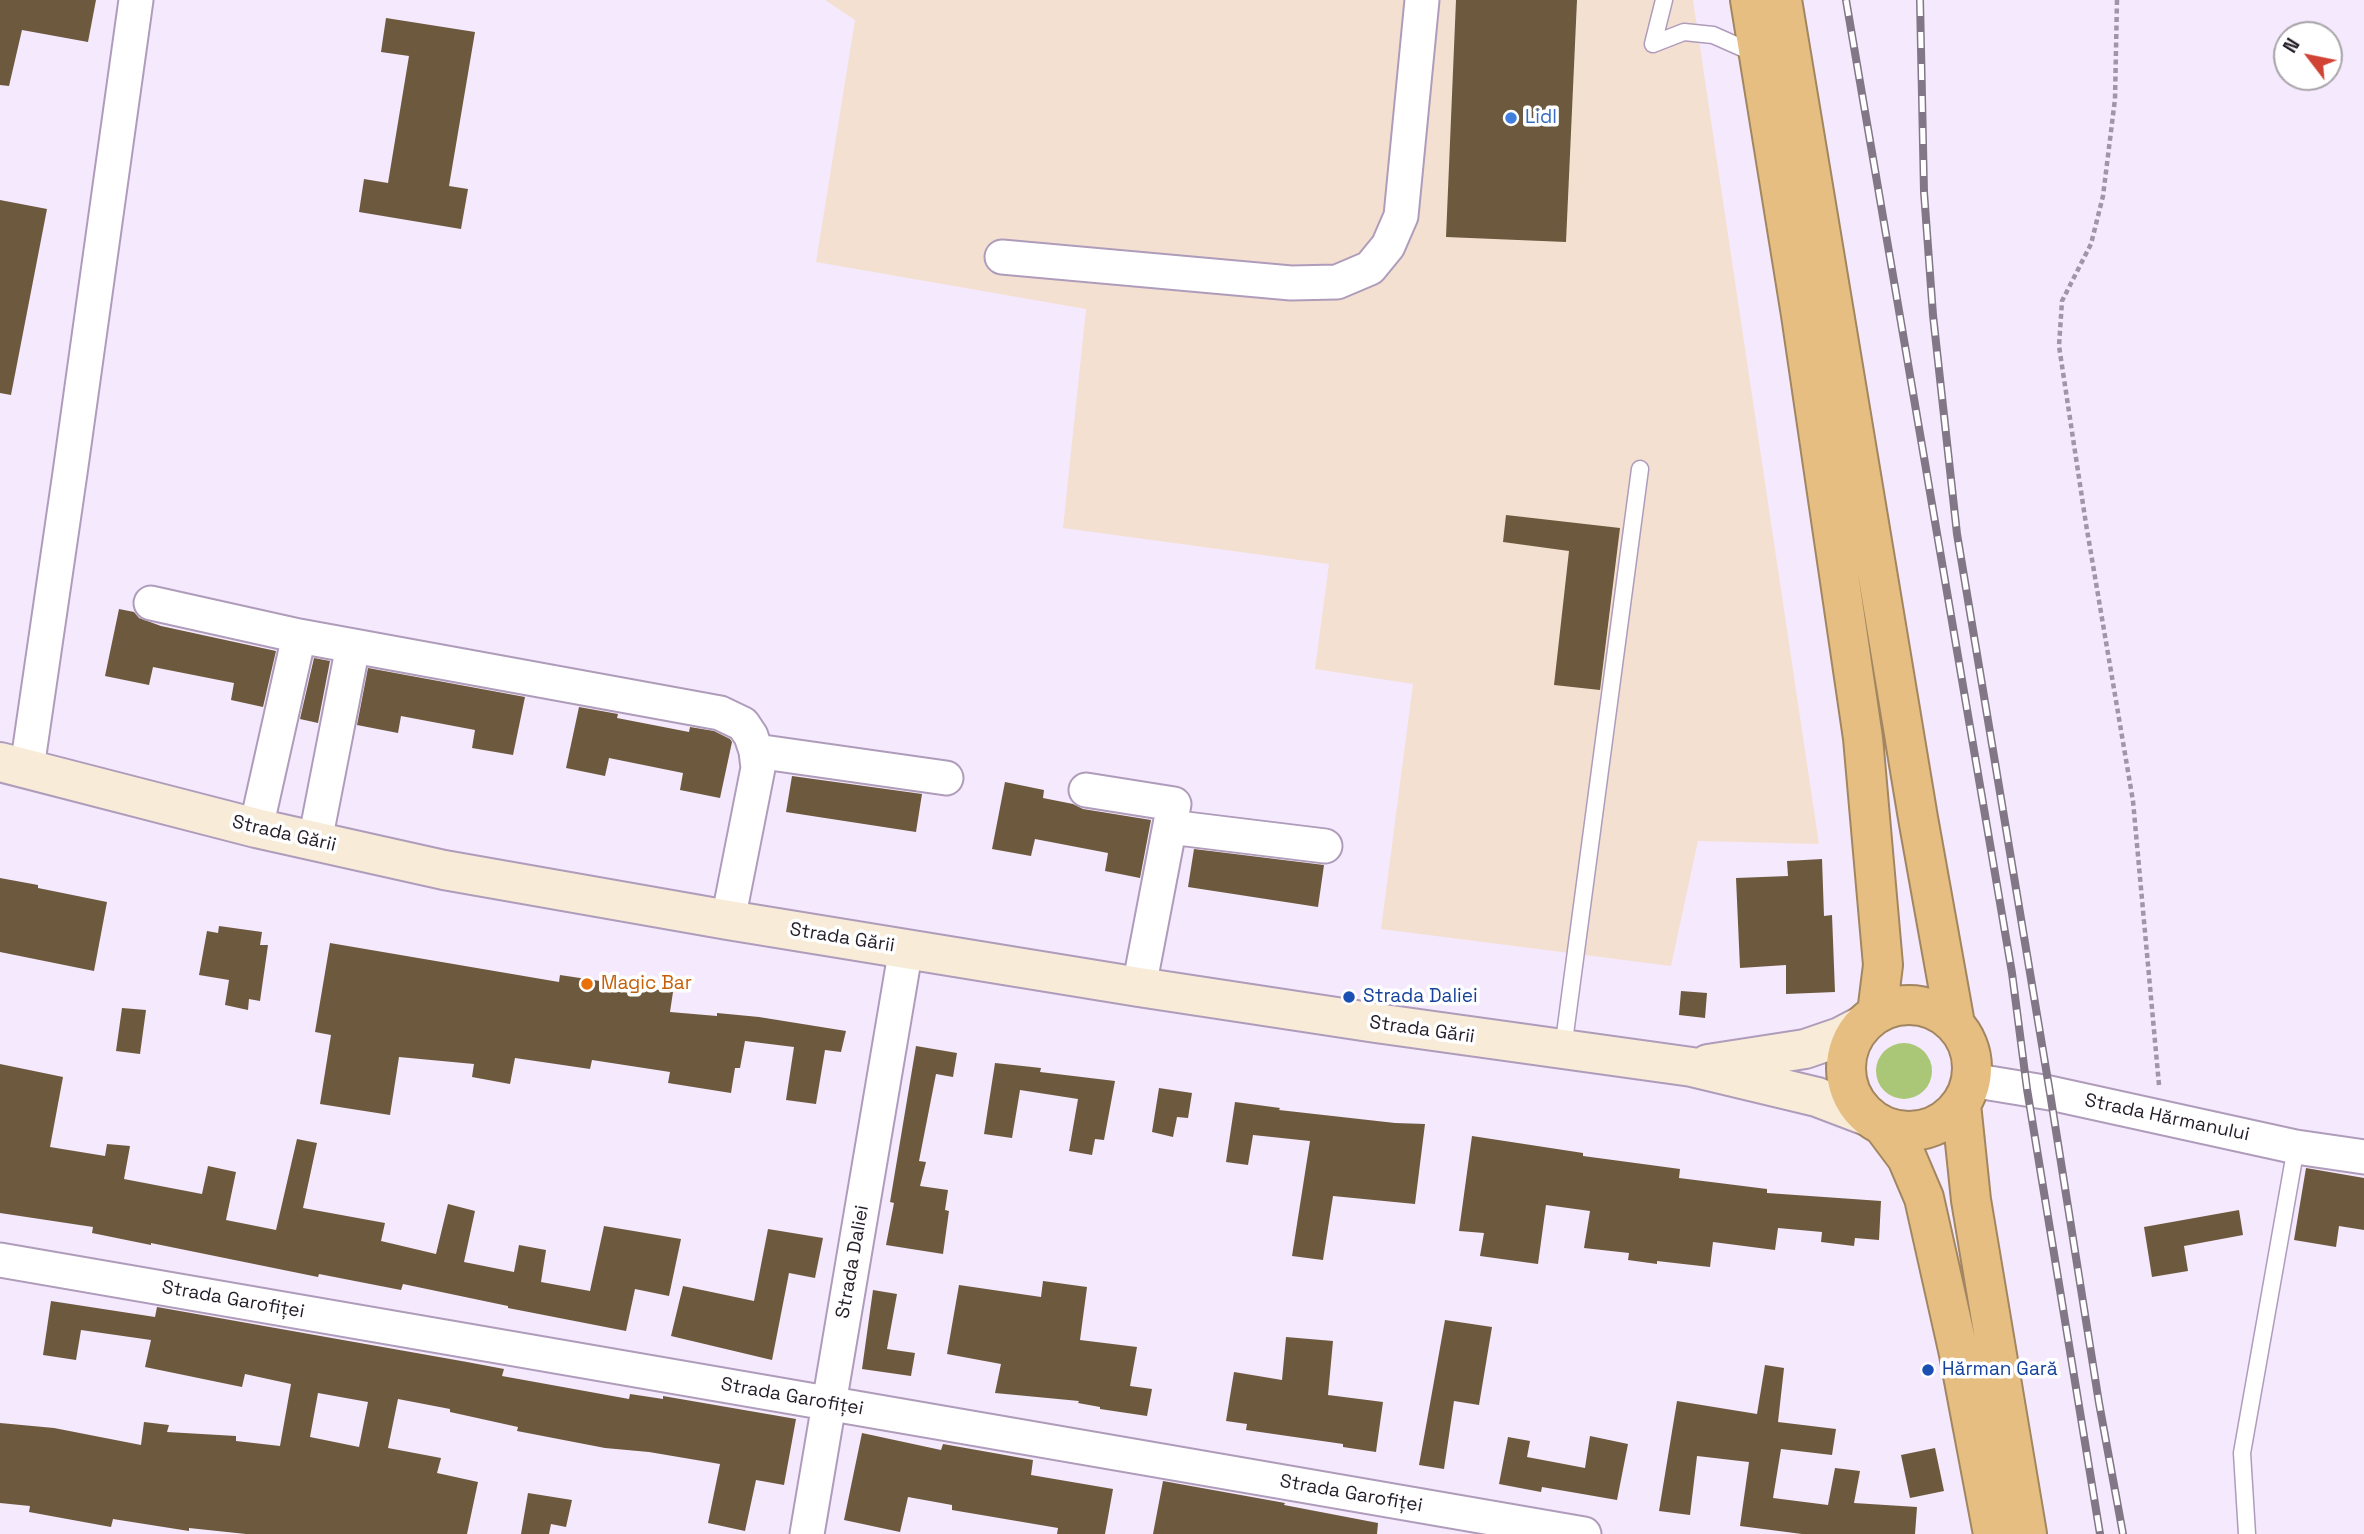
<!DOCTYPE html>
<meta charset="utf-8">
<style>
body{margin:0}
#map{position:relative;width:2364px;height:1534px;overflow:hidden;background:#f5e9fd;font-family:"Space Grotesk",sans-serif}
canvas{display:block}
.north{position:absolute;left:2273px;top:21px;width:70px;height:70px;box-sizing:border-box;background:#fff;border:2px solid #a8a5a9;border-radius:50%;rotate:302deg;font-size:19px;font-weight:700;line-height:28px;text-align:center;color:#251e29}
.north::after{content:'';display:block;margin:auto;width:24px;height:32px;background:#d04335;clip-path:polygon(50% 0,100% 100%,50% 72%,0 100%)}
</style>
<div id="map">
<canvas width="2364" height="1534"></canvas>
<div class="north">N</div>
</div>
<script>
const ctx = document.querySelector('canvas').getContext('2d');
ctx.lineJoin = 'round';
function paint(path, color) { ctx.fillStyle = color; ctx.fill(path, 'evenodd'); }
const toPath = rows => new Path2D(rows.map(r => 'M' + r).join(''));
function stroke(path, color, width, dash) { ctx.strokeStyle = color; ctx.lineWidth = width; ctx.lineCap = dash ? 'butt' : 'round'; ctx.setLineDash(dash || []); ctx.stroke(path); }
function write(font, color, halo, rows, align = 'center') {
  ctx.font = font + ' "Space Grotesk",sans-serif'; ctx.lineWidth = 7; ctx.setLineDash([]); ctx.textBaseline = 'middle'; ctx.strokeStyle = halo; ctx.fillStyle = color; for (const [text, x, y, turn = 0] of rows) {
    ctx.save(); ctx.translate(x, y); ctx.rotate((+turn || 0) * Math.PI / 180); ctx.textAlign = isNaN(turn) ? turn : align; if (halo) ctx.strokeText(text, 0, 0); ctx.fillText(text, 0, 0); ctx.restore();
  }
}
paint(toPath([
 [825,0,1693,0,1819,844,1698,841,1671,966,1381,929,1413,684,1315,669,1329,564,1063,528,1086,309,816,262,855,20]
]), '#f4e0d1');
paint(toPath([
 '1876 1071a28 28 0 1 1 56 0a28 28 0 1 1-56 0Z'
]), '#aac778');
paint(toPath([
 [0,0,96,0,88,42,22,30,9,86,0,85],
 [1456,0,1577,0,1566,242,1446,237],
 [386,18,475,32,449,186,468,189,461,229,359,212,364,179,388,183,409,56,381,52],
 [0,200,47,209,11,395,0,393],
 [1506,515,1620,528,1600,690,1554,685,1569,551,1503,542],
 [119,609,134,612,139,618,161,626,276,651,263,707,231,700,234,683,153,667,149,685,105,676],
 [314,658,330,661,318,723,300,719],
 [368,668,525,697,513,755,472,748,475,730,401,716,398,733,357,725],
 [579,707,618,714,617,718,689,732,690,727,714,731,730,739,732,742,720,798,680,790,683,773,609,758,605,776,566,768],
 [792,776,922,794,916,832,786,812],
 [1005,782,1044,790,1043,798,1073,804,1083,809,1151,820,1140,878,1105,871,1108,853,1035,839,1031,856,992,849],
 [1194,849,1324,865,1318,907,1188,887],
 [1822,859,1824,916,1832,915,1835,992,1786,994,1786,965,1740,968,1736,878,1788,876,1787,861],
 [0,878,38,885,38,888,107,902,94,971,0,952],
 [219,926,262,932,260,945,268,945,260,1001,249,999,248,1010,225,1005,229,980,199,975,207,931,218,933],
 [330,943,559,982,560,975,673,992,670,1012,717,1016,717,1013,759,1017,846,1031,841,1052,825,1050,816,1104,786,1100,794,1047,745,1041,740,1068,735,1068,731,1093,668,1083,670,1072,592,1060,590,1069,515,1058,510,1084,472,1077,474,1064,399,1057,390,1115,320,1104,331,1035,315,1032],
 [1681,991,1707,993,1705,1018,1679,1015],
 [122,1008,146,1010,140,1054,116,1051],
 [916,1046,957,1053,953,1077,936,1074,919,1161,926,1162,920,1186,948,1190,945,1210,949,1211,943,1254,886,1245,894,1203,890,1202],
 [995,1063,1041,1068,1040,1072,1115,1081,1104,1140,1095,1139,1092,1155,1069,1151,1078,1099,1020,1090,1012,1138,984,1134],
 [0,1064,63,1077,50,1147,105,1156,107,1144,130,1146,124,1179,202,1194,208,1166,236,1172,226,1220,276,1230,297,1139,317,1143,303,1208,385,1223,381,1241,436,1254,448,1204,475,1211,464,1262,514,1272,519,1245,546,1250,541,1282,590,1291,604,1226,681,1239,669,1296,635,1289,626,1331,508,1308,508,1306,403,1284,401,1290,319,1274,318,1277,151,1243,151,1245,92,1233,93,1227,0,1213],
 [1159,1088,1192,1093,1188,1118,1177,1117,1173,1137,1152,1132],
 [1235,1102,1280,1108,1279,1110,1395,1123,1425,1124,1415,1204,1333,1196,1323,1260,1292,1256,1310,1141,1253,1135,1248,1165,1226,1162],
 [1472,1136,1583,1153,1583,1156,1680,1169,1679,1178,1767,1189,1767,1193,1881,1201,1879,1240,1855,1238,1854,1246,1821,1242,1822,1232,1778,1228,1775,1250,1713,1242,1710,1267,1657,1261,1657,1264,1628,1260,1629,1253,1584,1248,1590,1211,1546,1205,1538,1264,1480,1256,1484,1233,1459,1231],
 [2306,1168,2364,1178,2364,1230,2339,1226,2336,1247,2294,1240],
 [2239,1210,2243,1235,2184,1246,2188,1271,2152,1277,2144,1227],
 [768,1229,823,1238,815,1278,789,1273,772,1360,671,1336,683,1286,754,1301],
 [1043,1281,1087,1287,1080,1340,1137,1347,1130,1386,1152,1389,1147,1416,1100,1409,1100,1407,1078,1403,1079,1401,995,1393,1001,1364,947,1354,959,1285,1041,1297],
 [873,1290,897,1294,887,1349,915,1353,911,1376,862,1369],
 [51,1301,155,1317,157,1307,467,1362,504,1369,502,1376,629,1399,630,1394,663,1399,663,1396,796,1419,784,1485,756,1480,745,1531,708,1523,720,1464,649,1452,605,1448,517,1431,518,1427,450,1412,450,1409,398,1399,388,1448,441,1458,437,1473,478,1482,467,1534,246,1534,189,1528,189,1531,113,1519,111,1527,29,1512,30,1506,0,1503,0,1423,54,1428,141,1445,144,1422,169,1425,167,1432,236,1436,236,1441,280,1446,291,1384,245,1374,242,1387,145,1367,151,1340,81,1330,76,1360,43,1355],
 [318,1393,368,1402,359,1447,310,1437],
 [1445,1320,1492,1327,1479,1405,1454,1401,1444,1469,1419,1465],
 [1286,1337,1333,1341,1328,1395,1383,1402,1376,1452,1343,1447,1343,1444,1246,1430,1247,1424,1226,1421,1234,1372,1282,1380],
 [1765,1365,1784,1368,1778,1422,1836,1429,1832,1455,1781,1449,1773,1498,1828,1505,1835,1468,1860,1471,1854,1503,1917,1507,1915,1534,1802,1534,1740,1526,1749,1462,1697,1456,1690,1515,1659,1511,1677,1401,1757,1414],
 [862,1433,941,1450,943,1444,1033,1460,1031,1475,1113,1489,1105,1534,1057,1534,1058,1528,952,1510,952,1505,908,1497,900,1532,844,1520],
 [1590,1436,1628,1444,1617,1500,1542,1487,1541,1492,1499,1484,1508,1437,1530,1441,1527,1457,1585,1468],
 [1935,1448,1944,1491,1910,1498,1901,1455],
 [1163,1481,1285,1503,1284,1505,1378,1523,1377,1534,1153,1534],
 [528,1493,572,1500,566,1527,551,1524,549,1534,521,1534]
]), '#6d593e');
const lane = toPath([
 [1653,44,1684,32,1713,35,1756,54],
 [1653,44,1664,0],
 [1563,1049,1640,469],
 [2247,1534,2242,1453,2296,1147]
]);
const street = toPath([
 [1002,257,1291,283,1337,282,1370,268,1388,246,1401,216,1422,0],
 [151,603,299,636],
 [756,751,946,778],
 [27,768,70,473,136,0],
 [1086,790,1174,804,1139,987],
 [1170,827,1325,846],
 [256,828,299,636,720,713,743,724,751,736,756,751,758,768,728,920],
 [315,841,353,646],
 [1971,1080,2050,1093,2296,1147,2364,1157],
 [0,1260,1584,1534],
 [807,1534,906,948]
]);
const secondary = toPath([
 [0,762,256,828,444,870,728,920,1139,987,1376,1023,1692,1067,1817,1097,1867,1116],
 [1708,1064,1805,1049,1840,1037,1861,1026]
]);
const highway = toPath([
 [1750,0,1801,315,1863,738,1883,965,1877,1013],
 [1782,0,1918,818,1955,1024],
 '1846 1068a63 63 0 1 1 126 0a63 63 0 1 1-126 0Z',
 [1961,1104,1971,1200,2027,1534],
 [1883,1126,1907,1158,1924,1198,1959,1354,1993,1534]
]);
stroke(lane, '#af9cbb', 19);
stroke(street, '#af9cbb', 37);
stroke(secondary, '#af9cbb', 42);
stroke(highway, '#a28662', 42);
stroke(toPath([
 [2117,0,2115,99,2103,196,2091,244,2062,301,2059,346,2086,524,2133,801,2159,1085]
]), '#a096a7', 4.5, [5, 3.5]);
stroke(lane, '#fff', 16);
stroke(street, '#fff', 33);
stroke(secondary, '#f8ecd9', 38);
stroke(highway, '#e6be81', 38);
const rail = toPath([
 [1846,0,2012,973,2027,1089,2100,1534],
 [1920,0,1924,192,1933,315,1957,534,2050,1093,2099,1403,2123,1534]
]);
stroke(rail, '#817786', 8);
stroke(rail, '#fff', 5, [16]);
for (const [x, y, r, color] of [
 [1511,118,7,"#3f7fe0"],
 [587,984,7,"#e8710a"],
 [1349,997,7,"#1a4fb4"],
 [1928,1370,7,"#1a4fb4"]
]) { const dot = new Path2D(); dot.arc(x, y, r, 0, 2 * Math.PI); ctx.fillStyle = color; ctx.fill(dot); stroke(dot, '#fff', 2.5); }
write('19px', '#366cbe', '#fff', [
 ["Lidl",1525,118]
], 'left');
write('19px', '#251e29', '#fff', [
 ["Strada Gării",284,834,13],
 ["Strada Gării",842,938,9],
 ["Strada Gării",1422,1030,8],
 ["Strada Hărmanului",2167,1118,12],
 ["Strada Daliei",853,1262,-80],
 ["Strada Garofiței",233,1300,10],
 ["Strada Garofiței",792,1397,10],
 ["Strada Garofiței",1351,1494,10]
]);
write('19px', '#c56008', '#fff', [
 ["Magic Bar",601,984]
], 'left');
write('19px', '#164399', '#fff', [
 ["Strada Daliei",1363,997],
 ["Hărman Gară",1942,1370]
], 'left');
</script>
